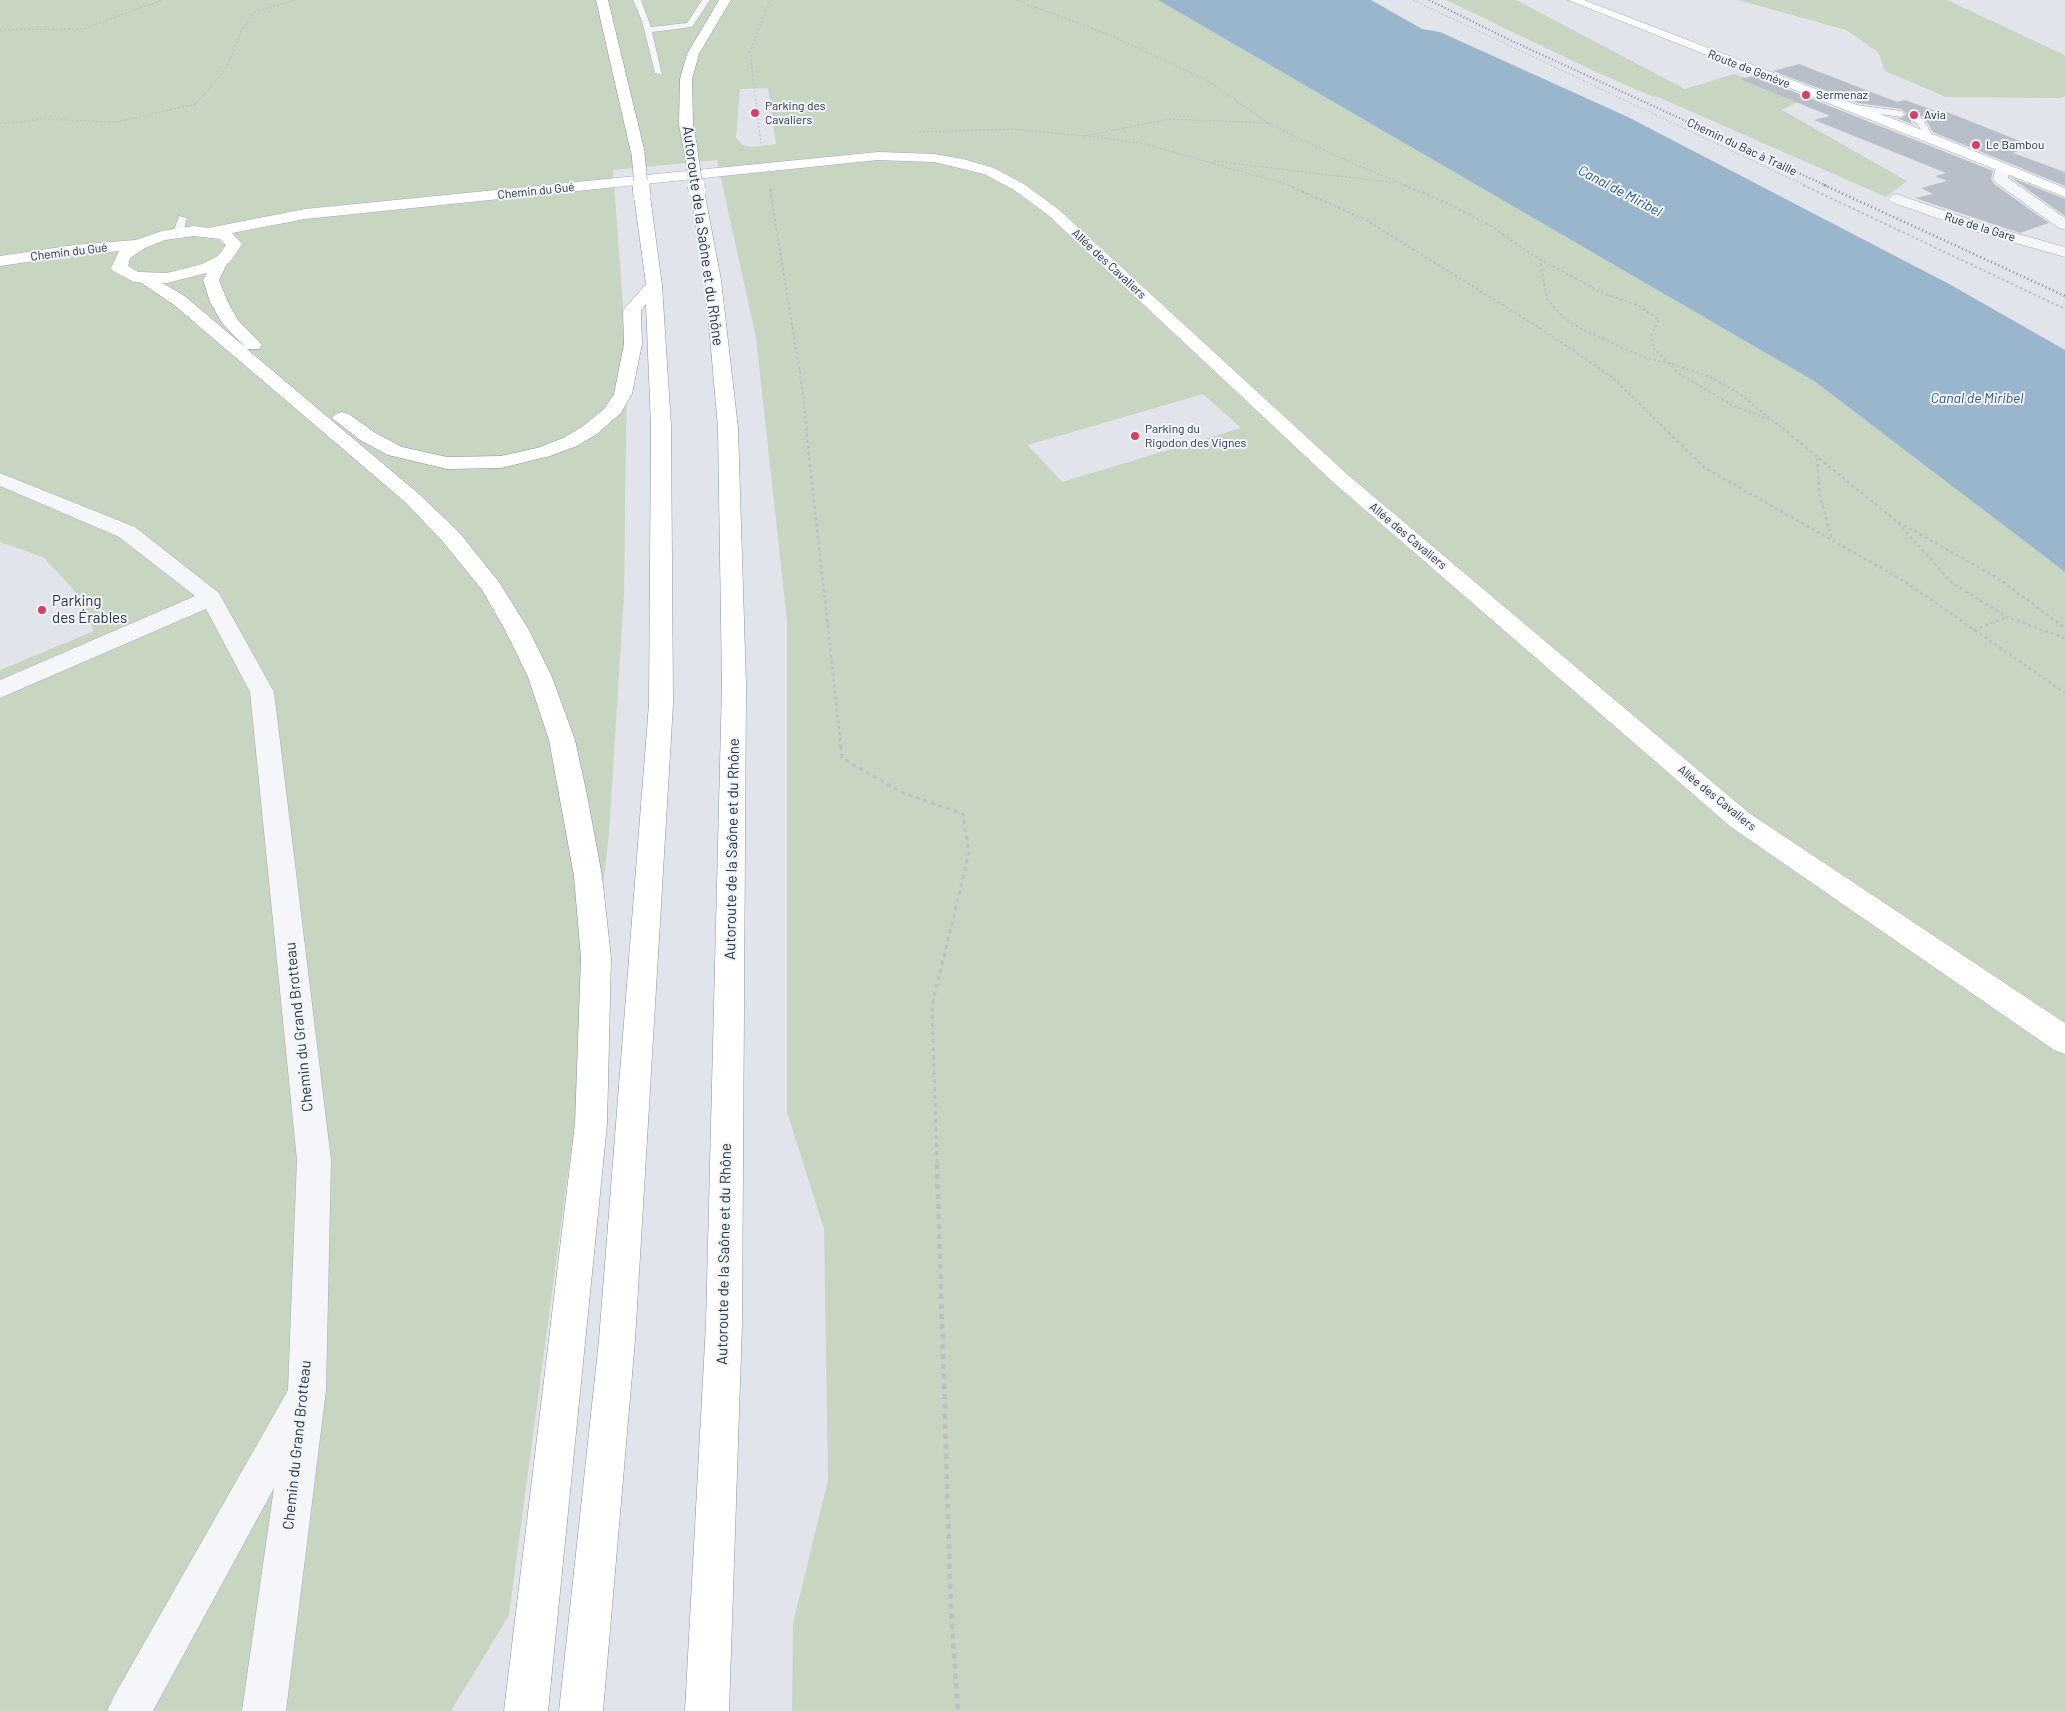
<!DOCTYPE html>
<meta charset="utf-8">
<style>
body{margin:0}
canvas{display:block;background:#e1e5eb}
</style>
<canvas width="2065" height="1711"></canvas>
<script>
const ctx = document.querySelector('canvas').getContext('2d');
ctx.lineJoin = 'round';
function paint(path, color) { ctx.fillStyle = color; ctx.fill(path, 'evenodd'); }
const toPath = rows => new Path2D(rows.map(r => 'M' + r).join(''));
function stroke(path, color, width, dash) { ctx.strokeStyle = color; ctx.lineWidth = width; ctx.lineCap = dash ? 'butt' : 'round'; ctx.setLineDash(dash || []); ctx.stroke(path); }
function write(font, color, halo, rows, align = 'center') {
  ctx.font = font + ' Barlow,sans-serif'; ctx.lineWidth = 4; ctx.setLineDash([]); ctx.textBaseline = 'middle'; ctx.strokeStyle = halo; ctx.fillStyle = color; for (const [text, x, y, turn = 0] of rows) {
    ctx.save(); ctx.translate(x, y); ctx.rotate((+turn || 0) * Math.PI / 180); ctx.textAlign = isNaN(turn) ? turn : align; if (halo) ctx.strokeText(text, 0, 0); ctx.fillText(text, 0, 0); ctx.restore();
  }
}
paint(toPath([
 [0,0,1158,0,1814,381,2065,572,2065,1711,792,1711,793,1623,828,1480,824,1229,787,1112,787,621,756,338,717,160,613,170,627,359,624,595,609,833,585,1045,509,1615,451,1711,0,1711,0,670,94,631,74,590,43,557,0,542],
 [768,88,776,144,752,147,743,145,736,138,740,89],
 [1203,394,1241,428,1062,482,1028,445],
 [1446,0,1516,0,1685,89,1734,74,1804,99,1782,110,1907,181,1886,197,1658,97,1651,96,1592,70],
 [1738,0,1947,0,2065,55,2065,96,2061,98,1946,97,1885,71,1878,52,1846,30]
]), '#c8d5c1');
paint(toPath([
 [1158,0,1371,0,1422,29,1440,32,1628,117,1951,285,2065,350,2065,572,1814,381]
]), '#9ab6cd');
paint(toPath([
 [1799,64,1897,102,1905,100,1941,113,1947,112,2030,145,2013,153,2065,172,2065,186,1933,132,1924,117,1917,115,1911,118,1911,123,1917,126,1897,118,1902,118,1907,114,1901,109,1858,103,1773,71],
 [1754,76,1993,171,1991,179,1994,184,2049,223,2020,233,1915,198,1933,194,1921,188,1947,181,1935,176,1946,173,1814,120,1830,116,1740,79],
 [2010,177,2065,199,2065,216]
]), '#b8bfc9');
const lane = toPath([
 [633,0,641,0,651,27,687,23,702,0,710,0,692,27,652,32,662,75,655,73,642,21,633,0],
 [1849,104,1901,111,1905,114,1901,117,1846,109,1845,107,1849,104],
 [1916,117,1923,119,1934,138,1933,140,1927,140,1917,123,1913,122,1912,120,1916,117],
 [179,216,187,218,183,233,178,236,173,233,179,216]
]);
const street = toPath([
 [2003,164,2010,168,2008,178,2065,218,2065,230,2059,228,1995,182,1993,179,1996,168,2003,164],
 [1896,194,1986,225,2065,247,2065,257,1974,231,1891,202,1888,199,1891,196,1896,194],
 [0,473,135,527,219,593,274,692,331,1160,326,1390,286,1711,242,1711,274,1488,153,1711,107,1711,114,1696,288,1390,297,1160,250,692,206,609,0,698,0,680,195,596,119,537,0,486,0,473]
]);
const secondary = toPath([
 [878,152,934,154,963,159,994,168,1024,184,1058,209,1348,475,1749,813,2065,1023,2065,1054,2054,1050,1731,827,1334,483,1048,215,1014,190,984,174,934,162,878,160,305,219,232,233,242,244,230,262,214,271,167,283,134,282,113,271,111,268,119,251,75,255,0,266,0,256,75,245,136,240,162,231,194,226,208,228,305,209,878,152],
 [194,236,220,239,226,245,218,256,202,264,167,273,138,272,128,266,130,258,145,248,165,240,194,236]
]);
const primary = toPath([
 [1568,0,1584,0,1935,135,2065,188,2065,197,1568,0]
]);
const highway = toPath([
 [596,0,608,0,645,153,643,156,633,156,631,153,596,0],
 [719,0,731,0,699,54,692,79,693,125,698,151,691,155,684,151,679,125,680,79,687,54,719,0],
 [697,186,704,190,721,280,738,428,746,685,742,1324,729,1711,685,1711,706,1324,722,685,718,428,705,280,690,190,697,186],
 [642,191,650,196,662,285,671,426,673,704,635,1340,603,1711,559,1711,599,1340,649,704,651,426,646,304,641,311,642,344,632,394,621,413,597,434,577,446,550,456,501,468,447,469,388,455,360,440,332,418,335,414,342,412,349,414,374,432,402,447,447,457,501,456,537,448,563,438,583,426,604,409,614,394,624,344,623,310,646,284,634,196,642,191],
 [220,257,228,262,219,280,228,302,238,320,262,345,259,349,247,349,419,494,459,532,499,582,529,630,552,677,575,740,587,795,602,876,611,958,607,1124,548,1711,504,1711,575,1124,581,958,574,876,549,740,528,677,505,630,482,590,443,542,405,502,174,305,134,278,136,274,148,274,186,297,245,347,222,323,210,302,203,280,214,259,220,257]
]);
stroke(lane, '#a6acb6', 1);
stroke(street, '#a6acb6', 1);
stroke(secondary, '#a6acb6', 1);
stroke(primary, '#9fabb7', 1);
stroke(highway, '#8794a2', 1);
stroke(toPath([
 [1016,0,1107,34,1205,79,1268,123],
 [1413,0,1806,186],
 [0,30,83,29,162,0],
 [0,124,42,119,116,122,196,104,227,67,241,32,254,12,296,0],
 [919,132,1013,129,1085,136,1169,119,1268,123,1336,156,1407,186],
 [1089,136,1145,144,1292,186],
 [761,144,750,52,770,0],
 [1214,161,1397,183]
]), '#bbc0c6', 1, [2, 2]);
stroke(toPath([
 [1288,185,1366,220,1543,330,1613,378,1665,429],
 [1404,185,1449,204,1491,226,1531,254,1600,292,1639,306,1659,320,1651,336,1654,349,1669,363,1710,377,1739,393,1783,429],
 [1803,185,2065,309],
 [770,189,802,386,807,429],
 [1540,259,1547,299,1563,317,1583,330,1646,358,1669,363,1678,373,1730,404,1770,420]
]), '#bbc0c6', 2, [2.5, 2.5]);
stroke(toPath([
 [806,428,841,747],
 [1664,428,1705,468,1904,581,2065,693],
 [1782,428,1895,520,1999,579,2065,628],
 [1817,458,1820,497,1832,539],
 [1898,523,1952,583,2007,617,2065,638],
 [1974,630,2007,617]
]), '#bbc0c6', 2.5, [3, 3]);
stroke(toPath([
 [841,746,842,758,901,792,963,814,969,853,932,1005,937,1165]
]), '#bbc0c6', 3, [4, 4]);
stroke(toPath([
 [937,1164,951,1610,958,1711]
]), '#bbc0c6', 4.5, [5, 5]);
paint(lane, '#f4f6f9');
paint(street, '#f4f6f9');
paint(secondary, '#fff');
paint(primary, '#fff');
paint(highway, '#fff');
stroke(toPath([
 [1429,0,1512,41,1827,186]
]), '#798695', 2, [1, 2.5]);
stroke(toPath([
 [1824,185,2065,296]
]), '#798695', 2.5, [1, 3]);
const highwayBridgeFar1 = toPath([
 [691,151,696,186],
 [638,153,641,186]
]);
const highwayBridge = toPath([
 [641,185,642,196],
 [696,185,697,190]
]);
stroke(highwayBridgeFar1, '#8794a2', 14, []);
stroke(highwayBridge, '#8794a2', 18, []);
stroke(highwayBridgeFar1, '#fff', 13);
stroke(highwayBridge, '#fff', 17);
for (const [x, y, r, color] of [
 [1806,95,5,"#d83e60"],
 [755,113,5,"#d83e60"],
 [1914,115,5,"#d83e60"],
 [1976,145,5,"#d83e60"],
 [1135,436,5,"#d83e60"],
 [42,610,5,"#d83e60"]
]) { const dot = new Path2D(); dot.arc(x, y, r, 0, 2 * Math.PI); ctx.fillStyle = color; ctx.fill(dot); stroke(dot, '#f1f4f8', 2); }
write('12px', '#283444', '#f1f4f8', [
 ["Route de Genève",1749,69,21],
 ["Chemin du Bac à Traille",1742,147,25],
 ["Chemin du Gué",536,191,-6],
 ["Rue de la Gare",1980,227,17],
 ["Chemin du Gué",69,252,-7],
 ["Allée des Cavaliers",1109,264,43],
 ["Allée des Cavaliers",1408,536,40],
 ["Allée des Cavaliers",1717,798,39]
]);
write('12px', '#283444', '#f1f4f8', [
 ["Sermenaz",1816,95],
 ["Parking des",765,106],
 ["Cavaliers",765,120],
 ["Avia",1924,115],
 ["Le Bambou",1986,145],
 ["Parking du",1145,429],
 ["Rigodon des Vignes",1145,443]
], 'left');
write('italic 14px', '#2f567b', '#f1f4f8', [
 ["Canal de Miribel",1620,191,28],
 ["Canal de Miribel",1977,398]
]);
write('15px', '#283444', '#f1f4f8', [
 ["Autoroute de la Saône et du Rhône",703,236,82],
 ["Autoroute de la Saône et du Rhône",732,849,-89],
 ["Chemin du Grand Brotteau",299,1027,-96],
 ["Autoroute de la Saône et du Rhône",724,1254,-89],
 ["Chemin du Grand Brotteau",297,1445,-84]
]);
write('15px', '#283444', '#f1f4f8', [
 ["Parking",52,601],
 ["des Érables",52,618]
], 'left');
</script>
